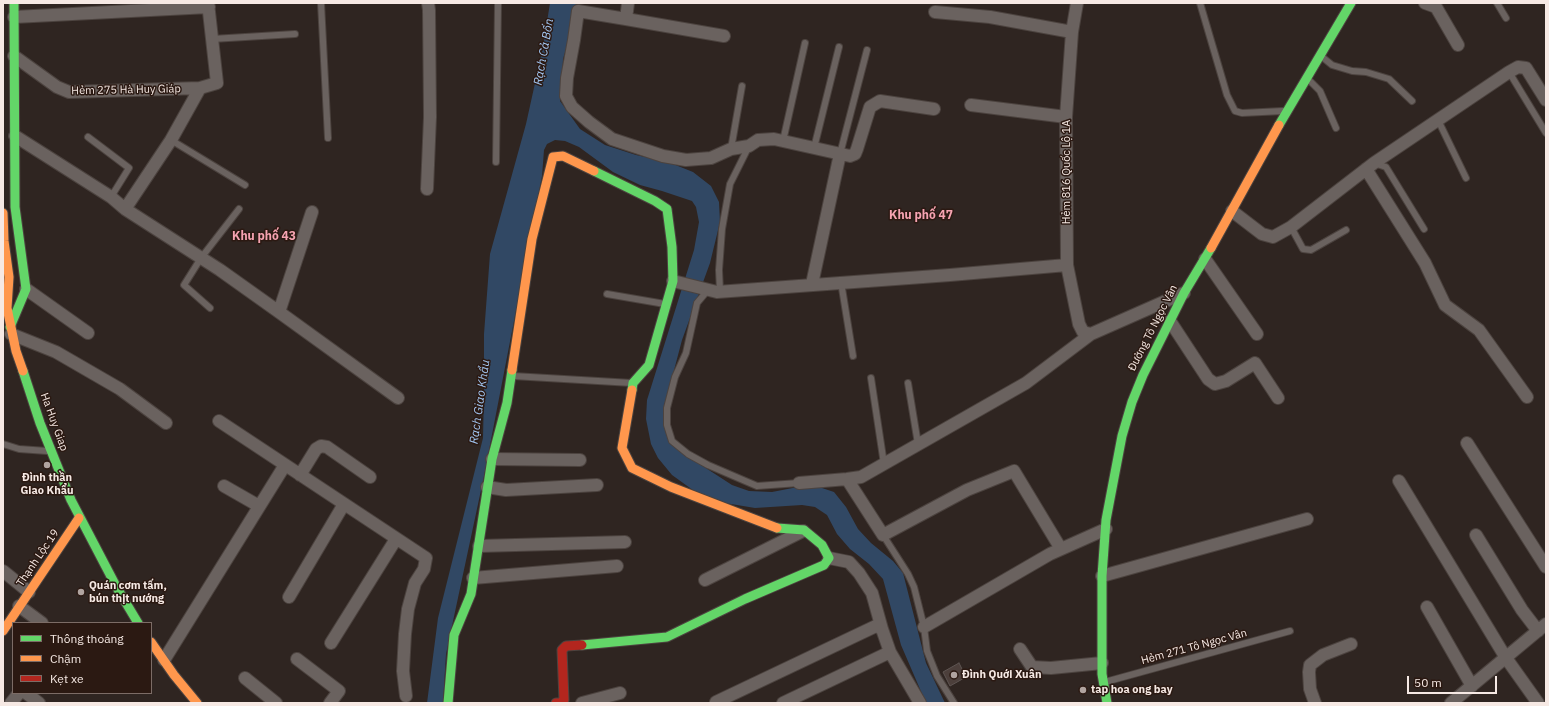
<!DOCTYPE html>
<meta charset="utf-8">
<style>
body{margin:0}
#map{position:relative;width:1549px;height:706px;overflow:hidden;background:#2f2521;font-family:"IBM Plex Sans",sans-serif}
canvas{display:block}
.frame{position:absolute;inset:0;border:4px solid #f6e9e4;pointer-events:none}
.legend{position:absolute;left:12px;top:622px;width:140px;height:72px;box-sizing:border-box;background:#2b1912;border:1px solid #7c6c66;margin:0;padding:5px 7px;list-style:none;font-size:12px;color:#f6e9e4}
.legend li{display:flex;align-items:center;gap:8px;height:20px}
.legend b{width:20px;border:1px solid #7c6c66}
.scale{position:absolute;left:1407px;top:676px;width:90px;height:18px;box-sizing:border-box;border:2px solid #f6e9e4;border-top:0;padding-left:5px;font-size:12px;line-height:14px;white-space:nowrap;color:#f6e9e4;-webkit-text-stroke:3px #2b1912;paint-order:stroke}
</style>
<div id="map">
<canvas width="1549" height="706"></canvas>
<div class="frame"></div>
<ul class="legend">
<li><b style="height:5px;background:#63d668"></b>Thông thoáng</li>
<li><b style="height:5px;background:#ff974d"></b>Chậm</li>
<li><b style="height:5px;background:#b3261e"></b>Kẹt xe</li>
</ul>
<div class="scale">50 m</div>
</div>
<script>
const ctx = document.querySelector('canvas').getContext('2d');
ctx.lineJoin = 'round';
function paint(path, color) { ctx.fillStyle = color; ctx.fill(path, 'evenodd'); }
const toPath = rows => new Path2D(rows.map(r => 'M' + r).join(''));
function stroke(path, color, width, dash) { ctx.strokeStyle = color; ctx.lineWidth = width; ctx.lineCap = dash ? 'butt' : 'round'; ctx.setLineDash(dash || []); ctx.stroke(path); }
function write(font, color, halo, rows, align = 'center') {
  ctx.font = font + ' "IBM Plex Sans",sans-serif'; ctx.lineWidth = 3; ctx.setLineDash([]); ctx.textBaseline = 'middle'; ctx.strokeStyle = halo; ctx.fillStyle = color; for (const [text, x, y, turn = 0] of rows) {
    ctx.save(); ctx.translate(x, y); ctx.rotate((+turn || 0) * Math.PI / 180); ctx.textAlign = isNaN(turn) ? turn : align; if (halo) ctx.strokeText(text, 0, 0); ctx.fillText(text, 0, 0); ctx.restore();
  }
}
paint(toPath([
 [550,3,576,3,572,29,563,59,562,85,560,101,580,129,605,145,636,155,668,162,693,172,711,186,719,202,720,222,710,263,682,340,668,393,669,440,678,450,732,485,749,491,772,492,803,486,816,486,834,492,846,507,858,529,871,543,893,561,903,573,926,663,945,703,926,703,901,645,883,579,869,564,850,549,837,534,827,515,815,507,802,505,755,508,725,503,697,493,672,475,658,458,651,444,646,419,647,400,694,250,699,222,696,207,692,201,662,191,640,185,613,172,579,147,565,141,555,140,547,144,544,150,542,176,484,476,446,654,443,703,427,703,438,618,483,438,484,393,484,334,490,254,526,124,543,47]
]), '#314864');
const building = toPath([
 [959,663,966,677,950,686,943,672,959,663]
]);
paint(building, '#4c3f3b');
stroke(building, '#5e5552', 1);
const lane = toPath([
 [321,3,328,138],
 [1200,3,1227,95,1235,111,1242,113,1283,111],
 [1497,3,1506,18],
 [212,39,295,34],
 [1321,56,1332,65,1352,71,1366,72,1389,79,1412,101],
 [1509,72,1546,133],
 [1308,79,1320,91,1336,128],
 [1438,120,1466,178],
 [88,137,129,168,111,197],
 [171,140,245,185],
 [783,141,805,43],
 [814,148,839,47],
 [731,149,742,86],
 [840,154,867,50],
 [496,162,498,3],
 [1374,163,1386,167,1424,229],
 [1291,227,1303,249,1311,250,1346,230],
 [841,282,853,356],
 [708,290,697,303,686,353,675,377,667,408,667,425,672,441,688,454,708,465,757,486,799,483],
 [720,291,719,270,722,229,730,184,749,146],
 [607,294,665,304],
 [210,308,184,285,201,258,239,209],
 [513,376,632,383],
 [871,378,884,464],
 [908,383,918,444],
 [3,444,19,449,47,451],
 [883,535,908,574,914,587,924,627,927,651,937,676,954,703],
 [1105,682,1290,631]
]);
const street = toPath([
 [628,3,626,19,578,11,574,40,567,78,566,96,572,107,589,122,612,139,663,156,686,160,711,158,731,149,749,146,758,140,774,139,850,156,855,154,857,149,870,107,880,101,934,109],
 [1077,3,1072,32,1066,117,1067,265,1079,324,1083,332,1091,334],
 [1425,3,1436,7,1458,45],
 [935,12,990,17,1072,32],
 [14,17,209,7],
 [626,19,724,36],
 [14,56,57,87,69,92,200,88,217,83,208,3],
 [971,105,1066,117],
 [15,136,111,197,125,209,220,270,279,312,398,398],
 [1366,169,1425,263,1445,305,1479,330,1527,397],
 [427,189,430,117,429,10,428,3],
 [125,209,171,140,200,88],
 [1232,211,1262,234,1273,237,1291,227,1374,163,1509,72,1518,67,1526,68,1546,100],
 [1205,259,1257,334],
 [673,281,717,292,950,275,1067,265],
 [812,284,840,154],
 [26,289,88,333],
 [279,312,312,212],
 [1170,321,1208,379,1215,384,1226,381,1255,363,1278,398],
 [11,334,56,352,120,389,166,423],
 [219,421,426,558,424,569,415,583,408,609,405,634,403,671,406,696],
 [1467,443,1546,567],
 [492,459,580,460],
 [300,475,316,449,321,446,327,447,370,477],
 [847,479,883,535,967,490,1014,471,1061,549],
 [1399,481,1506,658,1538,703],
 [799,483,847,479,861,477,1026,383,1091,334,1184,293],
 [224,486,259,506],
 [487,487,506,490,597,485],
 [1476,535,1522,610,1538,631],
 [479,546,625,542],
 [829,558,849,562,859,573,872,593,882,629],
 [3,571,29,592],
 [1102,576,1307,519],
 [473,578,617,566],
 [705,580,803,531],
 [289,597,344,504],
 [19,606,42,623],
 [1427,607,1472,686],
 [924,627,1050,554,1106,529],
 [331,643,396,539],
 [1020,649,1032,667,1051,668,1102,663],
 [297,659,339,691,330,703],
 [164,660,285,465],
 [245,678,276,703],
 [26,693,39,703],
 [716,702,876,626,882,629,890,652,920,703],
 [11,703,19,693],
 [582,703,620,693],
 [783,703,890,652],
 [1315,703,1310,689,1309,672,1310,665,1323,655,1351,644],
 [1451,703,1546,624]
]);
const fast = toPath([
 [1279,125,1351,3],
 [594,171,655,201,667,209,672,247,673,281,649,365,633,383,632,390],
 [10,327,26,289,15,207,14,3],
 [23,371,40,423,71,500,117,588,138,623],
 [582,645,667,637,745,599,824,565,829,558,822,545,804,530,777,528],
 [448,703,454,635,471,594,492,459,507,403,512,370],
 [1107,703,1102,674,1102,576,1106,520,1122,436,1132,402,1143,375,1184,293,1211,248]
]);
const slow = toPath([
 [3,213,4,241,9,277,7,308,16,351,23,371],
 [1211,248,1279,125],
 [512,370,532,239,553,157,563,156,594,171],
 [632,390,622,448,632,468,671,487,777,528],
 [3,631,79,518],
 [151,642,174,675,197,703]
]);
const jam = toPath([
 [556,703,560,703,564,700,562,650,566,646,582,645]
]);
stroke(lane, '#4c433f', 8);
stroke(street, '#4c433f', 14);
stroke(fast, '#4c433f', 11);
stroke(slow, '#4c433f', 11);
stroke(jam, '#4c433f', 11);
stroke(lane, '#6a625f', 6);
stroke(street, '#6a625f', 12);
stroke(fast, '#63d668', 9);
stroke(slow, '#ff974d', 9);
stroke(jam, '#b3261e', 9);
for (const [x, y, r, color] of [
 [47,465,4,"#b0a4a0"],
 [81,592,4,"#b0a4a0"],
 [954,675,4,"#b0a4a0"],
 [1083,690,4,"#b0a4a0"]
]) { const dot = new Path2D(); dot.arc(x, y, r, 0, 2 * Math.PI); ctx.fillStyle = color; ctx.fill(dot); stroke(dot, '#2b1912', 1.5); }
write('11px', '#f6e9e4', '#2b1912', [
 ["Hẻm 275 Hà Huy Giáp",126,90,-1],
 ["Hẻm 816 Quốc Lộ 1A",1067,172,-90],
 ["Đường Tô Ngọc Vân",1153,328,-63],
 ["Ha Huy Giap",54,422,70],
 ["Thạnh Lộc 19",38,558,-56],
 ["Hẻm 271 Tô Ngọc Vân",1194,647,-15]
]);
write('bold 11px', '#f6e9e4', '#2b1912', [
 ["Đình thần",47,478,"center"],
 ["Giao Khẩu",47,491,"center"],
 ["Quán cơm tấm,",89,586],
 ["bún thịt nướng",89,599],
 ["Đình Quới Xuân",962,675],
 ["tap hoa ong bay",1091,690]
], 'left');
write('italic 12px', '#a3c8f4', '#2b1912', [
 ["Rạch Cả Bốn",544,52,-80],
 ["Rạch Giao Khẩu",480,402,-82]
]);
write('bold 12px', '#f6a3b1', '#2b1912', [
 ["Khu phố 47",921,216],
 ["Khu phố 43",264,237]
]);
</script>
